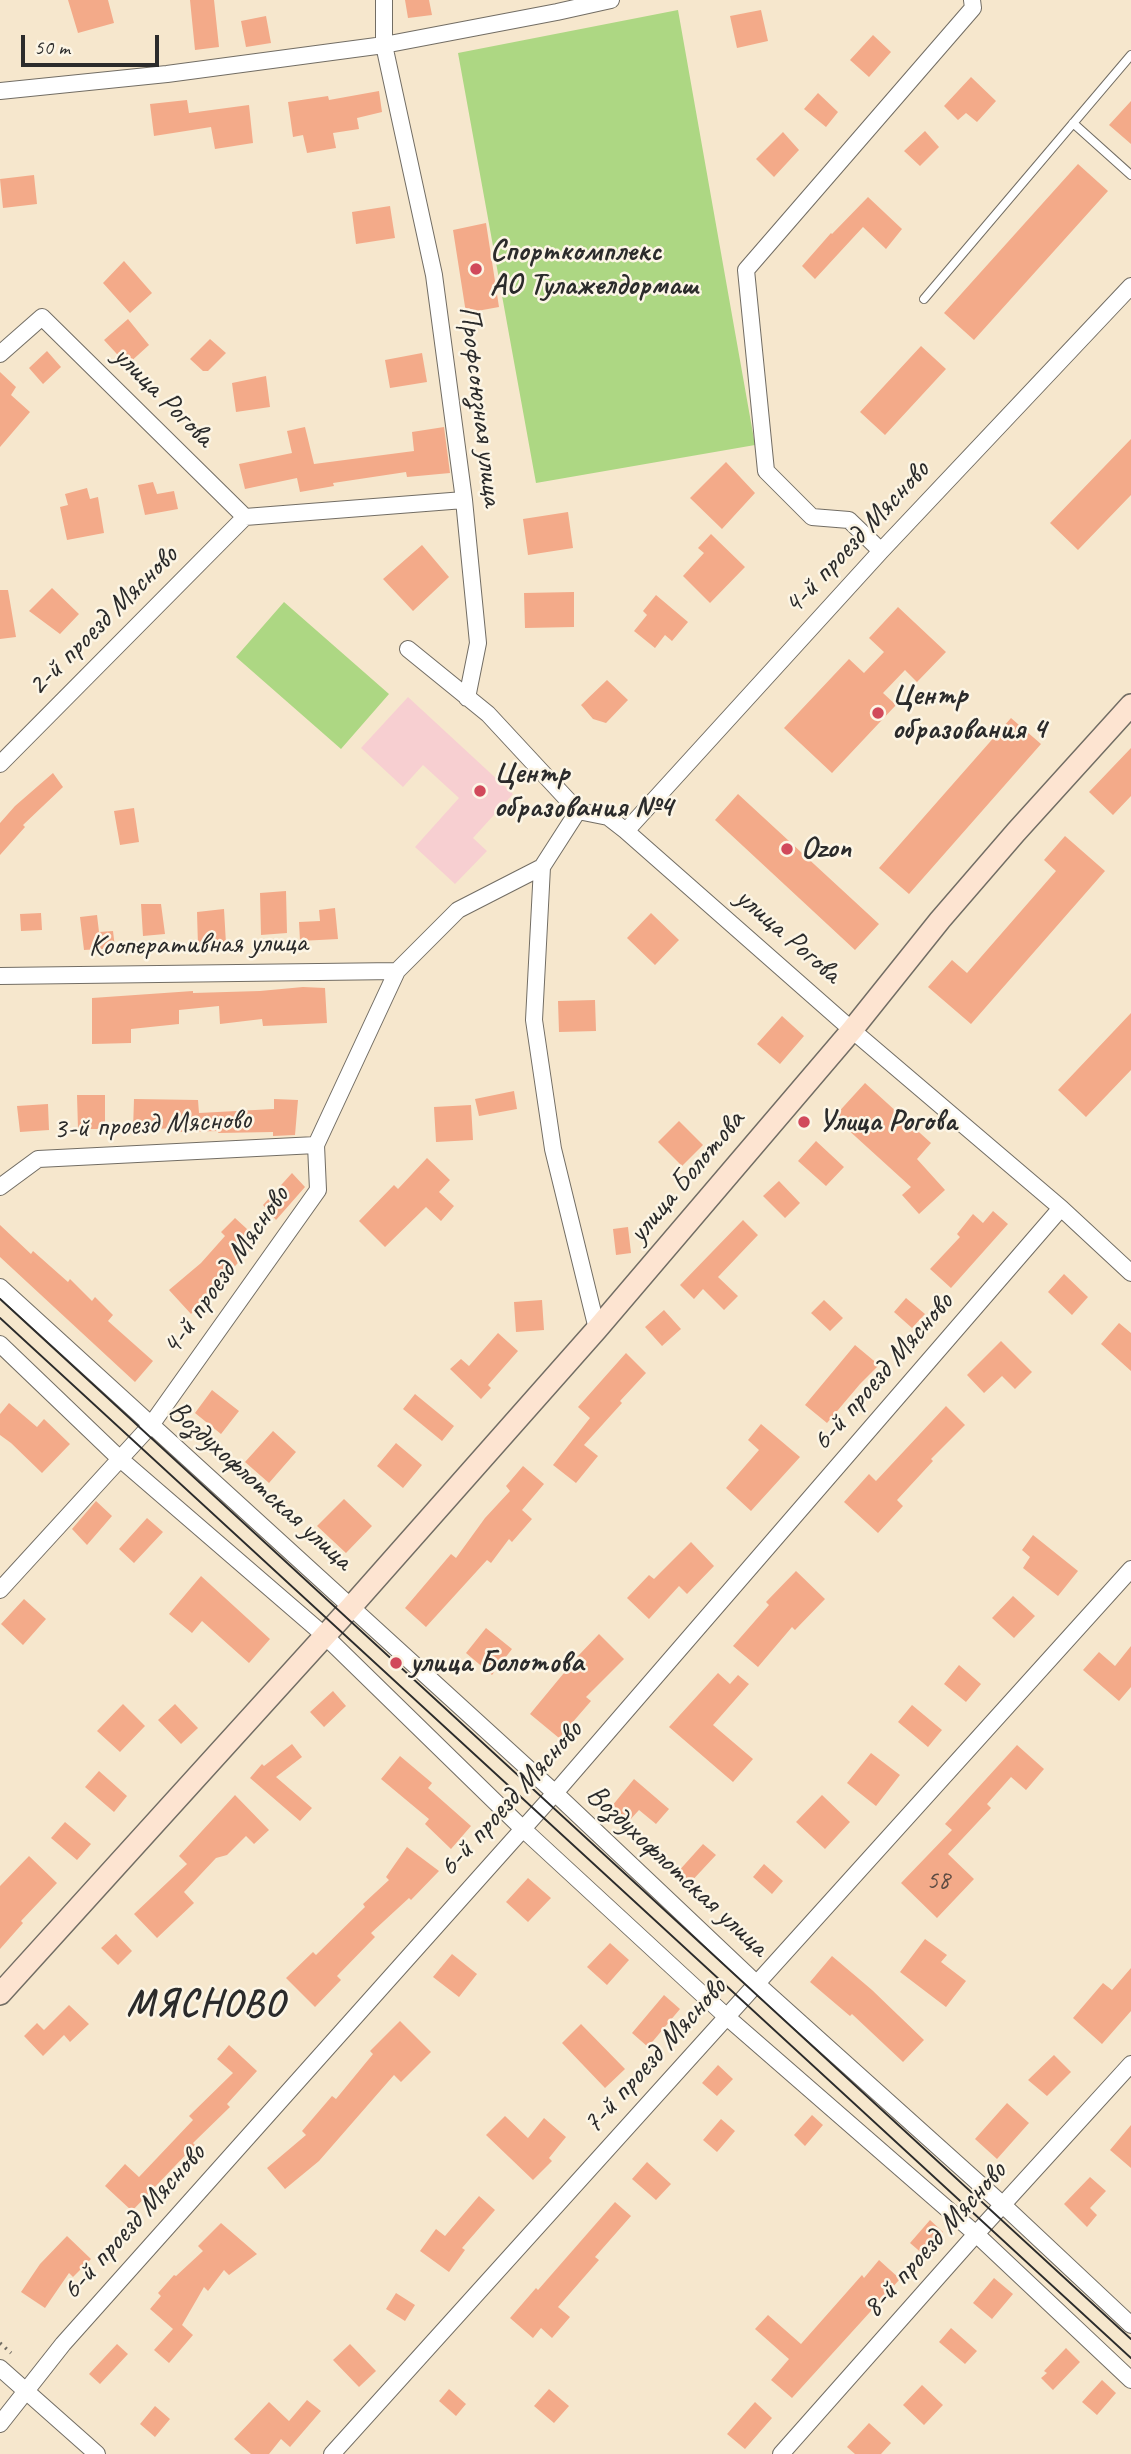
<!DOCTYPE html>
<meta charset="utf-8">
<style>
body{margin:0}
#map{position:relative;width:1131px;height:2454px;overflow:hidden;background:#f6e7cd;font-family:Caveat,sans-serif}
canvas{display:block}
.scale{position:absolute;left:21px;top:35px;width:138px;height:32px;box-sizing:border-box;border:4px solid #2b2b2b;border-top:0;padding-left:9px;font-size:21px;line-height:24px;white-space:nowrap;color:#2b2b2b;-webkit-text-stroke:5px #fcf5e5;paint-order:stroke}
</style>
<div id="map">
<canvas width="1131" height="2454"></canvas>
<div class="scale">50 m</div>
</div>
<script>
const ctx = document.querySelector('canvas').getContext('2d');
ctx.lineJoin = 'round';
function paint(path, color) { ctx.fillStyle = color; ctx.fill(path, 'evenodd'); }
const toPath = rows => new Path2D(rows.map(r => 'M' + r).join(''));
function stroke(path, color, width, dash) { ctx.strokeStyle = color; ctx.lineWidth = width; ctx.lineCap = dash ? 'butt' : 'round'; ctx.setLineDash(dash || []); ctx.stroke(path); }
function write(font, color, halo, rows, align = 'center') {
  ctx.font = font + ' Caveat,sans-serif'; ctx.lineWidth = 5; ctx.setLineDash([]); ctx.textBaseline = 'middle'; ctx.strokeStyle = halo; ctx.fillStyle = color; for (const [text, x, y, turn = 0] of rows) {
    ctx.save(); ctx.translate(x, y); ctx.rotate((+turn || 0) * Math.PI / 180); ctx.textAlign = isNaN(turn) ? turn : align; if (halo) ctx.strokeText(text, 0, 0); ctx.fillText(text, 0, 0); ctx.restore();
  }
}
paint(toPath([
 [408,697,513,794,473,838,487,851,455,884,415,847,459,798,423,765,403,787,361,748]
]), '#f7cfd1');
paint(toPath([
 [678,10,755,445,536,483,458,53],
 [284,602,389,694,341,749,236,657]
]), '#add783');
paint(toPath([
 [68,0,108,0,114,23,78,33],
 [190,0,214,0,219,47,195,50],
 [405,0,429,0,432,15,408,18],
 [761,10,768,41,737,48,730,16],
 [266,16,271,43,246,47,241,21],
 [873,35,891,52,869,77,850,60],
 [971,77,996,101,977,122,966,113,958,120,944,106],
 [379,91,382,112,357,118,359,129,333,133,336,148,307,153,303,135,293,137,288,102,328,96,329,100],
 [818,93,838,112,826,127,804,109],
 [187,100,189,113,249,105,253,143,215,149,211,127,154,136,150,104],
 [1131,101,1131,144,1109,125],
 [925,131,939,147,920,166,904,151],
 [783,132,799,150,774,177,756,159],
 [1078,164,1108,191,974,340,944,313],
 [34,175,37,204,3,208,0,179],
 [868,197,902,229,886,249,863,227,815,279,802,266,831,233,832,234],
 [390,206,395,238,356,244,352,212],
 [486,223,499,307,466,313,453,230],
 [124,261,152,293,130,313,103,283],
 [128,319,149,345,127,365,104,340],
 [210,339,226,353,208,371,203,371,190,359],
 [921,346,946,369,885,435,860,412],
 [47,351,61,367,43,384,29,368],
 [422,353,427,382,390,388,385,360],
 [0,372,16,387,11,395,30,412,0,447],
 [266,376,270,407,236,412,232,383],
 [305,427,314,464,414,451,412,432,444,427,450,473,407,477,406,472,333,483,334,486,300,492,297,478,245,489,239,464,292,453,287,431],
 [1131,439,1131,495,1078,550,1050,523],
 [726,462,755,493,722,529,690,498],
 [153,482,157,494,174,491,178,509,145,515,138,485],
 [87,488,90,499,98,497,104,533,67,540,60,507,68,505,65,494],
 [568,512,573,548,528,555,523,519],
 [711,534,745,567,710,603,683,576,704,553,698,548],
 [422,545,449,577,413,611,383,579],
 [52,588,79,614,60,634,29,611],
 [0,590,8,590,16,637,0,639],
 [574,592,574,627,525,628,524,593],
 [656,595,688,622,672,641,665,635,655,648,634,631,647,615,643,611],
 [898,607,946,652,917,682,905,670,883,693,896,705,832,773,784,728,849,659,864,673,884,652,869,638],
 [607,680,628,700,606,723,593,719,581,705],
 [1011,718,1041,744,909,894,879,868],
 [1131,748,1131,796,1113,815,1089,792],
 [53,773,63,787,23,825,25,827,0,855,0,823,15,806],
 [738,794,879,924,855,950,715,820],
 [134,808,139,842,120,845,114,811],
 [1065,836,1105,871,971,1024,928,987,952,960,967,973,1056,871,1044,860],
 [286,891,287,933,261,935,260,893],
 [141,904,161,904,165,934,143,936],
 [335,908,338,939,300,941,299,922,320,921,319,910],
 [224,909,226,944,198,946,197,912],
 [41,913,42,930,21,931,20,914],
 [651,913,679,940,655,965,627,938],
 [97,915,99,932,113,931,115,948,84,950,80,917],
 [303,987,325,988,327,1023,263,1026,262,1019,220,1024,219,1006,179,1010,179,1024,131,1029,131,1043,92,1044,92,998,193,991,193,993,260,991],
 [595,1000,596,1031,559,1032,558,1001],
 [1131,1013,1131,1070,1086,1117,1058,1090],
 [782,1016,804,1036,780,1064,757,1044],
 [865,1083,931,1143,917,1159,945,1190,919,1214,902,1195,911,1187,834,1117],
 [514,1091,517,1109,479,1116,475,1099],
 [77,1095,105,1095,105,1129,78,1129],
 [134,1099,198,1100,199,1113,274,1109,274,1099,298,1100,295,1135,273,1136,273,1132,218,1133,219,1131,176,1132,176,1128,133,1130],
 [48,1104,49,1130,20,1132,17,1106],
 [471,1105,473,1140,436,1142,434,1107],
 [679,1121,703,1145,682,1166,658,1142],
 [816,1141,844,1167,826,1186,798,1161],
 [427,1158,450,1180,439,1192,454,1206,441,1221,426,1207,385,1247,359,1221,394,1185,398,1189],
 [292,1173,305,1187,276,1220,263,1205],
 [779,1181,800,1203,785,1218,763,1196],
 [993,1211,1008,1224,951,1288,930,1269,960,1237,957,1234,973,1214,983,1223],
 [235,1218,259,1240,191,1314,169,1290,201,1263,225,1236,221,1232],
 [743,1220,758,1235,718,1277,738,1296,724,1310,703,1289,694,1299,680,1285],
 [0,1225,31,1254,33,1251,68,1282,70,1279,92,1301,95,1297,113,1315,108,1321,153,1361,135,1382,0,1257],
 [628,1227,631,1253,616,1255,613,1229],
 [1064,1274,1088,1297,1072,1315,1048,1292],
 [906,1298,925,1314,912,1328,894,1312],
 [542,1300,544,1330,516,1332,514,1302],
 [824,1300,843,1318,830,1331,811,1313],
 [664,1310,681,1329,662,1346,645,1327],
 [1119,1323,1131,1333,1131,1371,1101,1344],
 [498,1333,518,1351,488,1385,491,1388,481,1399,450,1369,461,1359,469,1366],
 [1001,1341,1032,1372,1015,1389,1002,1376,984,1393,967,1375],
 [855,1345,879,1365,860,1384,827,1423,805,1405],
 [626,1353,646,1373,620,1401,622,1403,584,1445,598,1456,576,1483,553,1465,590,1418,578,1407],
 [212,1390,239,1411,221,1434,195,1413],
 [415,1394,454,1426,442,1441,403,1409],
 [9,1403,37,1427,44,1419,70,1444,42,1473,11,1443,0,1435,0,1414],
 [946,1406,965,1425,931,1459,933,1461,897,1500,903,1506,878,1533,844,1502,869,1474,876,1481],
 [761,1424,800,1457,751,1511,726,1488,759,1450,748,1440],
 [273,1431,296,1452,269,1483,245,1462],
 [396,1443,422,1465,403,1488,377,1466],
 [523,1466,544,1484,522,1510,532,1519,512,1542,509,1539,491,1563,487,1560,426,1627,405,1608,451,1554,456,1558,485,1518,510,1491,506,1486],
 [344,1499,372,1526,346,1553,317,1526],
 [96,1501,112,1516,87,1545,72,1529],
 [147,1518,163,1532,134,1563,119,1549],
 [1033,1535,1078,1571,1058,1596,1023,1568,1030,1557,1022,1550],
 [691,1542,714,1566,687,1594,679,1586,649,1619,627,1598,649,1575,654,1579],
 [796,1571,825,1599,795,1630,792,1627,758,1667,733,1646,769,1605,766,1602],
 [201,1576,270,1639,249,1663,202,1621,192,1633,169,1614],
 [1013,1596,1035,1616,1014,1638,992,1618],
 [24,1599,46,1619,23,1645,1,1624],
 [486,1628,512,1649,492,1675,466,1653],
 [599,1634,624,1659,586,1697,591,1701,559,1738,530,1714,578,1656],
 [1131,1646,1131,1687,1119,1701,1083,1670,1099,1652,1115,1666],
 [959,1665,981,1684,966,1702,944,1684],
 [718,1673,730,1684,738,1675,749,1684,713,1725,753,1759,733,1782,669,1727],
 [333,1691,346,1706,324,1727,310,1712],
 [123,1704,145,1726,120,1752,97,1731],
 [175,1704,198,1728,181,1744,158,1720],
 [912,1705,942,1730,928,1747,898,1722],
 [292,1744,302,1757,276,1777,312,1808,300,1821,250,1778,262,1764,264,1766],
 [1017,1745,1044,1769,1026,1790,1011,1777,987,1804,991,1808,948,1854,974,1879,937,1918,901,1883,952,1830,945,1824],
 [871,1753,900,1775,876,1806,847,1783],
 [400,1756,432,1783,428,1788,471,1826,451,1849,425,1824,429,1819,381,1779],
 [99,1771,127,1796,114,1812,85,1787],
 [634,1779,669,1809,656,1824,639,1810,629,1821,612,1806],
 [235,1795,269,1830,254,1844,246,1836,227,1855,216,1858,184,1892,194,1903,157,1938,134,1914,187,1864,179,1856],
 [822,1795,850,1822,825,1849,796,1822],
 [65,1822,91,1844,77,1860,51,1838],
 [703,1844,716,1855,688,1885,676,1874],
 [407,1847,439,1871,411,1900,409,1898,371,1933,375,1937,337,1976,341,1980,315,2007,286,1978,313,1952,316,1955,365,1907,363,1904,389,1880,386,1877],
 [29,1856,57,1883,21,1921,23,1923,0,1949,0,1886],
 [764,1864,783,1881,772,1894,753,1877],
 [528,1878,551,1898,528,1922,506,1902],
 [116,1934,132,1951,118,1965,101,1948],
 [925,1939,947,1955,941,1962,966,1981,946,2007,900,1972],
 [610,1943,629,1960,607,1985,587,1967],
 [452,1954,477,1974,459,1997,433,1977],
 [832,1956,872,1990,924,2040,903,2062,852,2014,850,2016,810,1982],
 [1131,1968,1131,2011,1102,2044,1073,2018,1103,1983,1112,1990],
 [664,1995,680,2009,648,2047,632,2033],
 [69,2005,89,2024,70,2042,64,2035,43,2056,24,2036,37,2023,44,2030],
 [400,2021,431,2052,401,2082,394,2075,319,2161,285,2189,267,2168,306,2135,302,2131,332,2096,336,2099,373,2054,370,2051],
 [581,2024,625,2069,605,2088,562,2043],
 [229,2045,257,2071,227,2104,230,2107,193,2143,195,2145,132,2211,105,2186,125,2164,139,2177,193,2120,189,2116,233,2073,217,2059],
 [1054,2055,1071,2072,1047,2096,1028,2080],
 [718,2065,733,2079,717,2096,702,2083],
 [1007,2103,1029,2123,997,2159,975,2139],
 [812,2115,823,2125,805,2146,794,2135],
 [505,2116,528,2138,544,2118,566,2137,549,2158,552,2161,533,2180,486,2135],
 [721,2119,735,2131,717,2152,703,2140],
 [1131,2125,1131,2168,1110,2150],
 [647,2162,671,2184,656,2200,632,2179],
 [1090,2177,1106,2191,1090,2208,1097,2215,1087,2227,1064,2204],
 [479,2196,495,2210,462,2248,465,2250,449,2272,420,2251,436,2229,445,2236],
 [615,2202,631,2216,595,2257,599,2260,558,2307,570,2317,552,2338,541,2328,533,2338,510,2318,536,2288,538,2290],
 [930,2220,943,2232,924,2255,910,2243],
 [221,2223,257,2254,229,2275,224,2270,208,2291,204,2287,182,2325,193,2335,169,2363,154,2350,173,2329,150,2309,161,2296,158,2293,174,2275,176,2276,203,2251,198,2246],
 [67,2236,91,2259,73,2277,69,2273,45,2308,21,2292,40,2264],
 [879,2260,900,2279,792,2398,771,2380,789,2359,755,2329,768,2315,801,2344,862,2275,864,2278],
 [994,2278,1013,2294,992,2319,973,2303],
 [396,2293,415,2305,405,2321,386,2309],
 [951,2328,977,2351,965,2364,939,2342],
 [117,2344,128,2354,100,2384,89,2374],
 [350,2344,376,2371,359,2387,333,2360],
 [1066,2348,1080,2362,1053,2390,1041,2378,1047,2373,1044,2371],
 [1102,2380,1116,2393,1097,2415,1082,2402],
 [922,2385,943,2405,924,2425,903,2405],
 [449,2389,466,2404,456,2416,439,2401],
 [549,2389,569,2406,554,2423,534,2406],
 [307,2400,321,2411,290,2447,281,2439,269,2454,251,2454,234,2439,269,2402,289,2421],
 [755,2402,772,2418,745,2449,727,2434],
 [155,2406,170,2419,155,2437,140,2424],
 [869,2423,891,2443,881,2454,855,2454,847,2447]
]), '#f3aa89');
const lane = toPath([
 [1073,123,1131,175],
 [924,299,1131,55]
]);
const street = toPath([
 [384,0,384,45,434,275,464,500,478,643,467,698],
 [0,91,167,74,384,45,557,12,611,0],
 [0,354,42,317,245,517],
 [245,517,464,500],
 [881,551,849,520,812,517,766,471,746,270,973,8,972,0],
 [408,649,488,714,578,811,608,817,626,831,852,1030,1061,1208,1131,1273],
 [0,764,245,517],
 [626,831,881,551,1131,286],
 [542,867,534,1020,553,1149,597,1329],
 [0,976,397,971],
 [0,1187,38,1159,316,1145],
 [0,1287,555,1793,757,1984,1003,2205,1131,2325],
 [0,1344,119,1458,324,1635,523,1829,728,2018,976,2234,1131,2380],
 [0,1590,151,1425,318,1190,316,1145,397,971,458,910,542,867,578,811],
 [0,2368,97,2454],
 [0,2424,63,2344,555,1793,1061,1208],
 [332,2454,1131,1569],
 [781,2454,976,2234,1131,2064]
]);
const secondary = toPath([
 [0,1994,351,1607,597,1329,852,1030,940,920,1016,832,1131,705]
]);
stroke(lane, '#726d64', 10);
stroke(street, '#726d64', 18);
stroke(secondary, '#726d64', 24);
stroke(toPath([
 [0,2343,11,2353]
]), '#726d64', 3.5, [2, 5]);
stroke(lane, '#fff', 8);
stroke(street, '#fff', 16);
stroke(secondary, '#fde4d1', 21);
stroke(toPath([
 [0,1299,1131,2339],
 [0,1318,1131,2358]
]), '#2b2b2b', 2);
for (const [x, y, r, color] of [
 [476,269,7,"#d1495b"],
 [878,713,7,"#d1495b"],
 [480,791,7,"#d1495b"],
 [787,849,7,"#d1495b"],
 [804,1122,7,"#d1495b"],
 [396,1663,7,"#d1495b"]
]) { const dot = new Path2D(); dot.arc(x, y, r, 0, 2 * Math.PI); ctx.fillStyle = color; ctx.fill(dot); stroke(dot, '#fcf5e5', 2.5); }
write('26px', '#5d4b42', null, [
 ["58",938,1881]
]);
write('bold 30px', '#2b2b2b', '#fcf5e5', [
 ["Спорткомплекс",490,252],
 ["АО Тулажелдормаш",490,286],
 ["Центр",892,696],
 ["образования 4",892,730],
 ["Центр",494,774],
 ["образования №4",494,808],
 ["Ozon",801,849],
 ["Улица Рогова",818,1122],
 ["улица Болотова",410,1663]
], 'left');
write('30px', '#2b2b2b', '#fcf5e5', [
 ["улица Рогова",163,397,45],
 ["Профсоюзная улица",480,406,83],
 ["4-й проезд Мясново",857,538,-47],
 ["2-й проезд Мясново",103,621,-45],
 ["улица Рогова",788,936,41],
 ["Кооперативная улица",198,945,-1],
 ["3-й проезд Мясново",152,1125,-3],
 ["улица Болотова",687,1177,-50],
 ["4-й проезд Мясново",226,1271,-55],
 ["6-й проезд Мясново",883,1372,-49],
 ["Воздухофлотская улица",260,1486,42],
 ["6-й проезд Мясново",511,1799,-48],
 ["Воздухофлотская улица",677,1871,43],
 ["7-й проезд Мясново",655,2056,-48],
 ["6-й проезд Мясново",134,2222,-48],
 ["8-й проезд Мясново",935,2240,-48]
]);
ctx.letterSpacing = '2px';
write('bold 37px', '#2b2b2b', '#fcf5e5', [
 ["МЯСНОВО",206,2005]
]);
ctx.letterSpacing = '0px';
</script>
